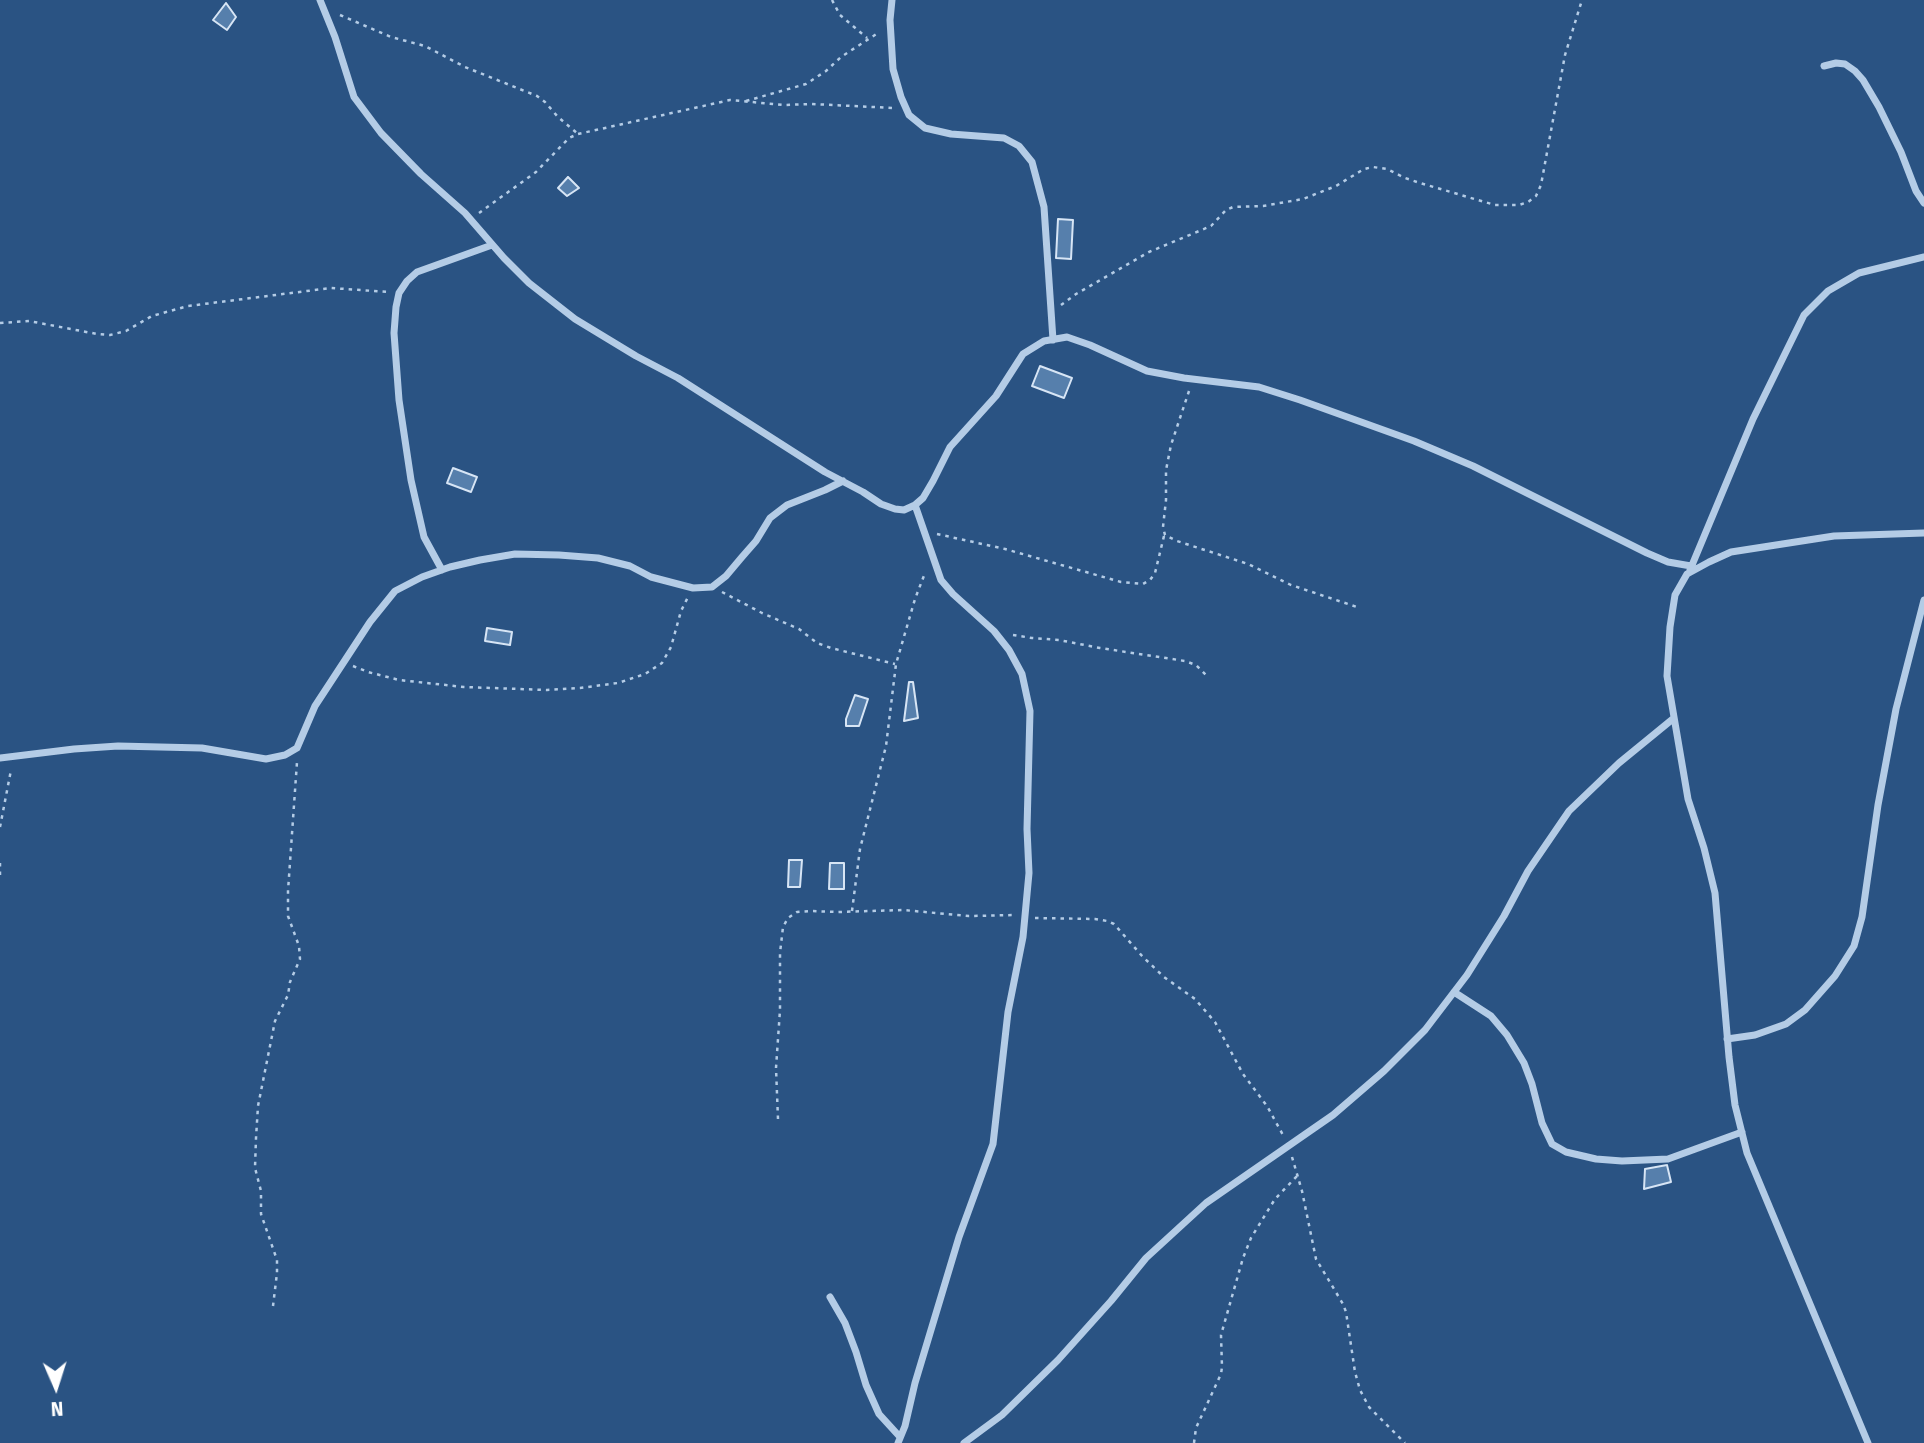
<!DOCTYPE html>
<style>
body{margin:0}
#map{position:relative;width:1924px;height:1443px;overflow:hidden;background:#2a5383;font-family:"Fira Sans",sans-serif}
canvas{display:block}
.north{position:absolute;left:21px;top:1352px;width:70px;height:70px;-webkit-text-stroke:5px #2a5383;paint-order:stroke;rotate:177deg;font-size:19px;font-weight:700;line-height:28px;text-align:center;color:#fff}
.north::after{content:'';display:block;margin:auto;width:24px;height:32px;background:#fff;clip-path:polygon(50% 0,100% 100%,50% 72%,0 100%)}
</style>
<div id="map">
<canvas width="1924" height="1443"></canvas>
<div class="north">N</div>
</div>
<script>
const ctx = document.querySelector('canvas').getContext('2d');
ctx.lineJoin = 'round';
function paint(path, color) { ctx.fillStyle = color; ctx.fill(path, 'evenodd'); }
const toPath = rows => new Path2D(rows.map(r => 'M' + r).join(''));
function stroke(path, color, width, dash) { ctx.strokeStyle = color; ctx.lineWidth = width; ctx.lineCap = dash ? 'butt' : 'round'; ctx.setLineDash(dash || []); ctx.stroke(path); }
const building = toPath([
 [226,3,236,17,227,30,213,20,226,3],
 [568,177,579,188,567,196,558,188,568,177],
 [1058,219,1073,220,1071,259,1056,258,1058,219],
 [1040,366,1072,378,1064,398,1032,386,1040,366],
 [453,468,477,477,471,492,447,483,453,468],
 [487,628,512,632,510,645,485,641,487,628],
 [909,682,913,682,918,718,904,721,909,682],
 [855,695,868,699,859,726,846,726,846,719,855,695],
 [789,860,802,860,800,887,788,887,789,860],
 [830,863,844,863,844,889,829,889,830,863],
 [1667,1165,1671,1182,1644,1189,1645,1169,1667,1165]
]);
paint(building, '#567fac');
stroke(building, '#d7e5f5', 2);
stroke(toPath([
 [832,0,840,15,867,38],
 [340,15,391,37,425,46,465,67,537,96,545,102,558,117,578,134],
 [746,101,806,84,826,71,841,57,878,33],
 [479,213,536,172,569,138,578,134,730,100,784,105,812,104,894,108],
 [1061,305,1076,294,1149,252,1211,226,1226,210,1233,207,1263,206,1303,199,1336,186,1364,169,1373,167,1387,169,1405,178,1420,183,1495,205,1519,205,1528,202,1536,196,1541,185,1565,55,1582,0],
 [0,323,29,321,97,334,110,335,126,331,152,316,188,306,331,288,389,292],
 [1189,391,1171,445,1166,470,1166,500,1163,527,1165,535,1177,541,1248,564,1291,585,1360,608],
 [937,534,1005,549,1121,582,1143,584,1150,580,1155,573,1164,536],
 [722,592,762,613,799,629,817,643,831,648,895,664],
 [1013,635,1032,638,1059,640,1100,648,1185,661,1196,665,1207,676],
 [353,666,368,672,399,680,464,687,547,690,580,688,618,683,645,674,662,663,671,647,681,611,688,597],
 [0,827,11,770],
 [0,863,0,879],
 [852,911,860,849,886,746,896,664,915,599,925,573],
 [1035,918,1095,919,1107,921,1114,924,1143,957,1164,977,1195,999,1215,1022,1243,1074,1267,1106,1283,1135],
 [778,1119,776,1068,780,1010,780,953,783,927,788,918,797,912,811,911,838,912,903,910,969,916,1015,915],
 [1292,1157,1302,1191,1316,1259,1343,1304,1346,1312,1355,1372,1360,1390,1369,1407,1405,1443],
 [273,1306,277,1273,277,1260,261,1214,261,1191,255,1168,256,1138,258,1106,275,1021,288,995,290,982,300,959,299,946,288,916,288,891,297,762],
 [1194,1443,1196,1428,1221,1374,1222,1367,1221,1335,1243,1258,1251,1238,1275,1199,1298,1175]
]), '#b4cce6', 2.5, [3.5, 5]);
stroke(toPath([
 [320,0,335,37,354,97,381,133,421,174,465,213,504,258,529,283,575,319,636,356,678,378,825,472,863,492,881,504,895,509,904,510,915,505,923,498,933,481,950,447,996,396,1023,354,1044,341,1067,337,1090,345,1147,371,1184,378,1259,387,1300,400,1414,441,1473,466,1647,553,1668,562,1691,566],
 [892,0,890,20,893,69,901,97,909,115,925,128,951,134,1004,138,1019,146,1032,162,1044,207,1053,340],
 [1824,66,1836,63,1845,64,1855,71,1863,80,1879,107,1901,152,1916,191,1924,203],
 [442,570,424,537,411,480,399,400,394,333,396,307,399,293,407,281,417,272,492,245],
 [1690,570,1753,419,1804,315,1828,291,1859,273,1924,257],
 [0,758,74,749,118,746,202,748,266,759,285,755,297,748,315,706,370,622,395,591,422,577,450,567,480,560,515,554,559,555,598,558,630,566,651,577,693,588,712,587,726,576,742,557,756,541,770,518,787,505,825,490,843,481],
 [1454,992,1491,1016,1507,1035,1524,1063,1532,1084,1542,1123,1552,1144,1566,1152,1596,1159,1622,1161,1668,1159,1742,1132],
 [1727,1039,1755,1035,1786,1024,1805,1010,1835,976,1854,946,1862,917,1878,805,1896,709,1924,600],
 [830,1297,845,1323,856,1352,866,1385,879,1414,900,1437],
 [898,1443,905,1426,915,1383,959,1237,993,1144,1008,1012,1023,937,1029,873,1027,829,1030,711,1022,674,1009,650,994,631,953,594,941,580,915,505],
 [964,1443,1002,1415,1058,1360,1111,1301,1146,1258,1206,1203,1333,1115,1384,1071,1425,1030,1467,975,1504,916,1528,871,1569,811,1619,763,1674,718],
 [1868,1443,1747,1153,1735,1105,1729,1057,1715,893,1704,848,1688,799,1667,676,1670,627,1675,595,1687,574,1709,562,1731,552,1834,536,1924,533]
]), '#b4cce6', 7);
</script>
